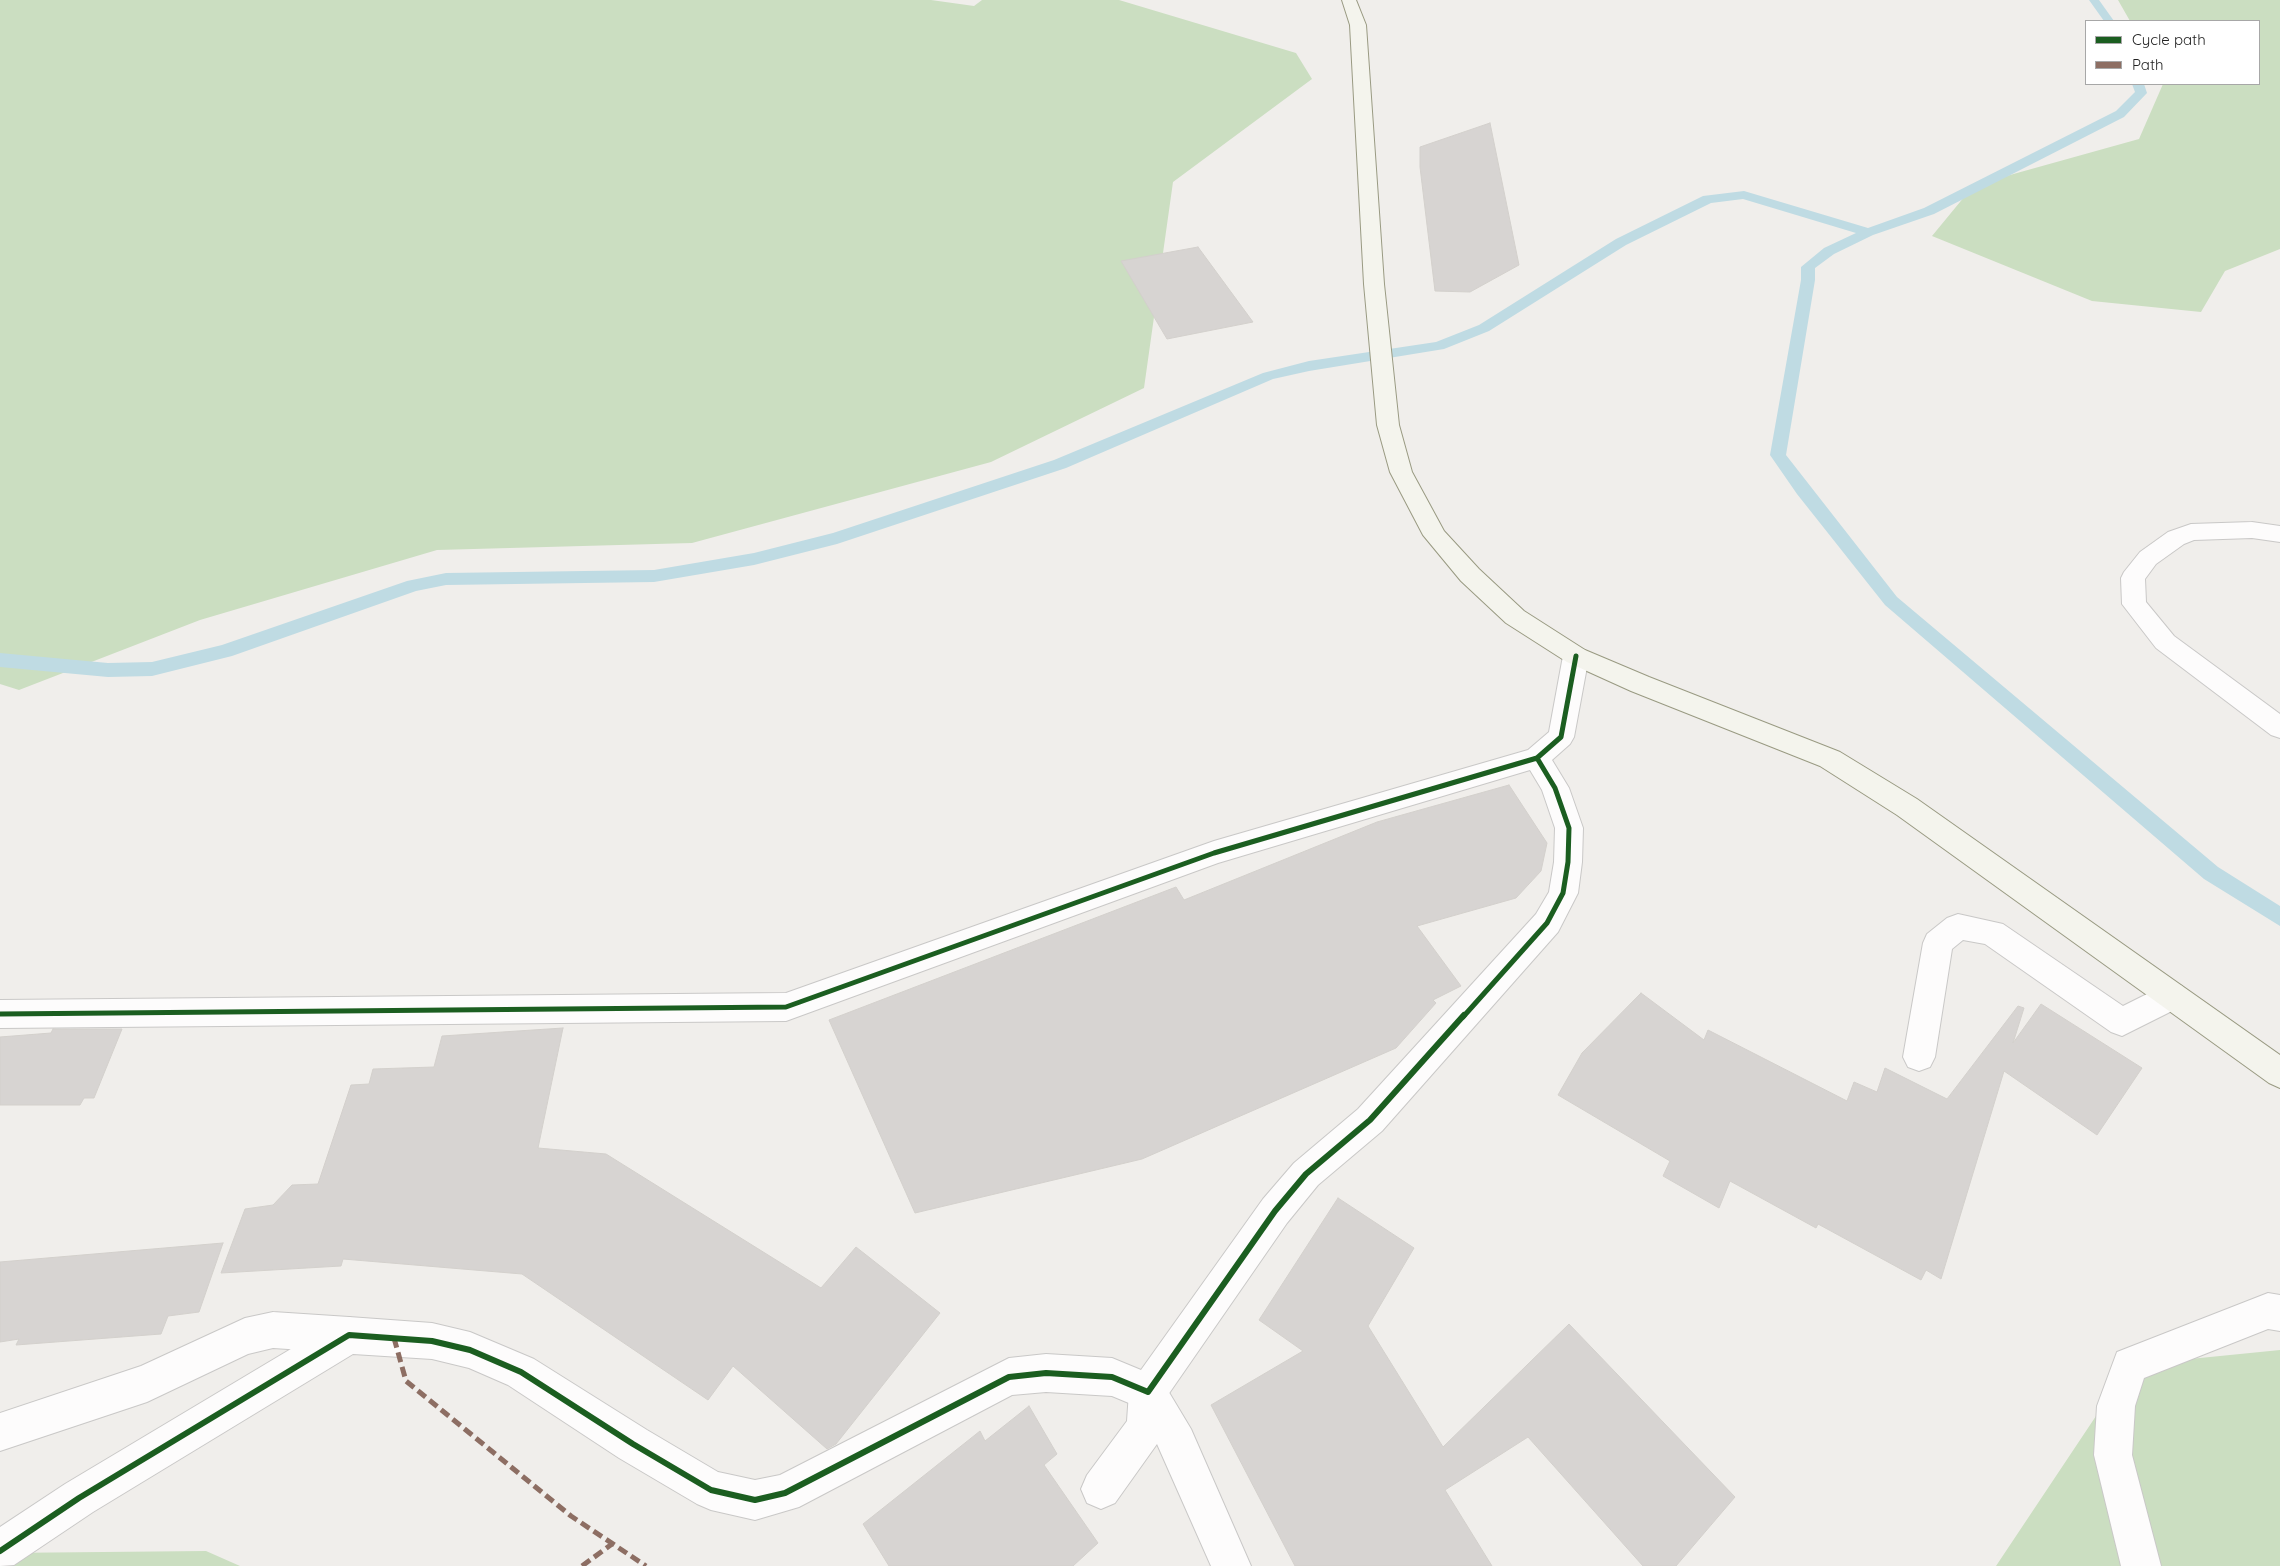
<!DOCTYPE html>
<style>
body{margin:0}
#map{position:relative;width:2280px;height:1566px;overflow:hidden;background:#f0eeeb;font-family:Quicksand,sans-serif}
canvas{display:block}
.legend{position:absolute;left:2085px;top:20px;width:175px;height:65px;box-sizing:border-box;background:#fff;border:1px solid #a7a7a7;margin:0;padding:6px 9px;list-style:none;font-size:15px;color:#222}
.legend li{display:flex;align-items:center;gap:10px;height:25px}
.legend b{width:25px;border:1px solid #a7a7a7}
</style>
<div id="map">
<canvas width="2280" height="1566"></canvas>
<ul class="legend">
<li><b style="height:6px;background:#1b5e20"></b>Cycle path</li>
<li><b style="height:6px;background:#8d6e63"></b>Path</li>
</ul>
</div>
<script>
const ctx = document.querySelector('canvas').getContext('2d');
ctx.lineJoin = 'round';
function paint(path, color) { ctx.fillStyle = color; ctx.fill(path, 'evenodd'); }
const toPath = rows => new Path2D(rows.map(r => 'M' + r).join(''));
function stroke(path, color, width, dash) { ctx.strokeStyle = color; ctx.lineWidth = width; ctx.lineCap = dash ? 'butt' : 'round'; ctx.setLineDash(dash || []); ctx.stroke(path); }
paint(toPath([
 [0,0,931,0,974,6,982,0,1119,0,1296,53,1312,79,1173,182,1144,388,991,462,692,543,437,550,200,620,19,690,0,684],
 [2118,0,2280,0,2280,249,2225,271,2201,312,2092,301,1932,236,1974,185,2139,139,2163,84,2259,84,2259,21,2130,21],
 [2280,1350,2280,1566,1996,1566,2130,1365],
 [206,1551,240,1566,0,1566,0,1553]
]), '#cbdec1');
paint(toPath([
 [2089,0,2099,0,2114,21,2104,21,2089,0],
 [2132,84,2144,84,2147,93,2124,117,1934,214,1873,235,1834,254,1815,268,1815,280,1786,455,1897,597,2218,867,2280,906,2280,926,2204,879,1885,605,1797,494,1770,455,1801,280,1801,267,1824,248,1856,233,1743,199,1711,203,1626,245,1489,331,1444,349,1309,371,1273,379,1066,468,837,544,754,565,654,582,446,585,416,591,232,656,152,676,108,677,0,667,0,653,108,663,152,662,222,645,407,581,446,573,654,570,754,553,833,533,1054,460,1263,373,1309,361,1436,342,1479,325,1616,239,1703,196,1744,191,1868,228,1924,208,2116,111,2135,92,2132,84]
]), '#bfdbe3');
const building = toPath([
 [1490,123,1519,265,1470,292,1435,291,1420,167,1420,147,1490,123],
 [1198,247,1253,322,1167,339,1121,261,1198,247],
 [1509,785,1547,843,1541,871,1516,898,1417,926,1461,986,1433,1000,1436,1003,1396,1048,1142,1159,915,1213,829,1020,1176,887,1184,900,1377,822,1509,785],
 [1641,993,1704,1040,1708,1030,1847,1101,1854,1082,1877,1092,1885,1068,1947,1099,2018,1006,2024,1008,2013,1043,2041,1004,2142,1068,2097,1135,2004,1071,1941,1279,1926,1270,1921,1280,1818,1224,1816,1228,1730,1181,1719,1208,1663,1176,1670,1161,1558,1095,1582,1053,1641,993],
 [563,1028,538,1148,606,1154,821,1288,856,1247,940,1313,836,1444,827,1449,733,1366,708,1400,522,1274,343,1259,341,1266,221,1273,245,1209,273,1205,292,1185,318,1184,351,1085,369,1084,373,1069,434,1067,442,1036,563,1028],
 [53,1029,122,1029,94,1098,84,1098,80,1105,0,1105,0,1037,51,1033,53,1029],
 [1338,1198,1414,1248,1368,1326,1443,1447,1569,1324,1735,1497,1676,1566,1643,1566,1528,1437,1445,1490,1492,1566,1295,1566,1211,1405,1303,1351,1259,1320,1338,1198],
 [223,1243,199,1312,168,1316,161,1334,16,1345,19,1339,0,1342,0,1262,223,1243],
 [1029,1406,1057,1454,1044,1465,1098,1543,1073,1566,889,1566,863,1524,980,1431,985,1441,1029,1406]
]);
paint(building, '#d7d4d2');
stroke(building, '#d3d0cc', 1);
const lane = toPath([
 [273,1312,349,1317,362,1322,367,1335,362,1348,349,1353,273,1348,248,1354,147,1402,0,1451,0,1413,141,1366,245,1318,273,1312],
 [1148,1373,1161,1379,1191,1429,1251,1566,1211,1566,1157,1444,1115,1503,1101,1509,1087,1503,1081,1489,1087,1475,1127,1421,1129,1392,1135,1379,1148,1373]
]);
const street = toPath([
 [2252,522,2280,526,2280,542,2252,538,2194,540,2184,544,2156,564,2145,579,2146,602,2174,636,2280,714,2280,738,2271,735,2156,648,2122,604,2121,578,2124,572,2140,552,2168,532,2191,524,2252,522],
 [1576,647,1585,650,1589,656,1574,737,1570,744,1552,760,1569,788,1583,828,1582,862,1578,893,1558,932,1382,1131,1318,1185,1287,1223,1161,1405,1148,1411,1112,1396,1046,1392,1012,1395,799,1507,755,1520,711,1510,697,1504,619,1458,508,1385,469,1368,432,1359,353,1354,93,1512,14,1565,0,1566,0,1527,65,1484,336,1322,349,1317,432,1323,470,1332,534,1359,647,1430,718,1472,755,1480,780,1475,1009,1358,1046,1354,1112,1358,1141,1370,1263,1199,1294,1163,1358,1109,1536,914,1549,892,1554,862,1555,828,1542,790,1530,770,1218,863,786,1021,0,1028,0,1000,786,993,1214,841,1528,750,1549,732,1563,656,1567,650,1576,647],
 [1958,914,2003,924,2123,1006,2171,982,2182,986,2186,996,2182,1006,2122,1036,2111,1032,1985,944,1963,940,1952,949,1935,1057,1930,1067,1919,1071,1908,1067,1903,1057,1923,943,1927,934,1947,918,1958,914],
 [2268,1293,2280,1295,2280,1331,2268,1329,2144,1378,2135,1406,2132,1455,2161,1566,2121,1566,2094,1455,2097,1406,2117,1352,2268,1293]
]);
const secondary = toPath([
 [1342,0,1356,0,1366,25,1384,284,1399,425,1412,472,1444,531,1479,569,1524,611,1585,650,1649,677,1840,752,1917,799,2280,1055,2280,1088,2269,1083,1897,815,1820,766,1631,691,1567,662,1506,623,1461,581,1423,535,1390,472,1377,425,1364,284,1350,25,1342,0]
]);
stroke(lane, '#c9c8c7', 2);
stroke(street, '#c9c8c7', 2);
stroke(secondary, '#999a82', 2);
paint(lane, '#fdfcfc');
paint(street, '#fdfcfc');
paint(secondary, '#f4f4ed');
stroke(toPath([
 [394,1338,406,1381,571,1516,646,1566],
 [582,1566,612,1544]
]), '#8d6e63', 5, [10, 5]);
stroke(toPath([
 [0,1014,786,1007,1214,853,1537,758,1561,737,1576,656],
 [1463,1017,1547,923,1563,893,1568,862,1569,828,1555,788,1537,758]
]), '#1b5e20', 5);
stroke(toPath([
 [0,1551,79,1498,349,1335,432,1341,470,1350,521,1372,633,1444,711,1490,755,1500,785,1493,1009,1377,1046,1373,1112,1377,1148,1392,1275,1211,1306,1174,1370,1120,1464,1015]
]), '#1b5e20', 6);
</script>
